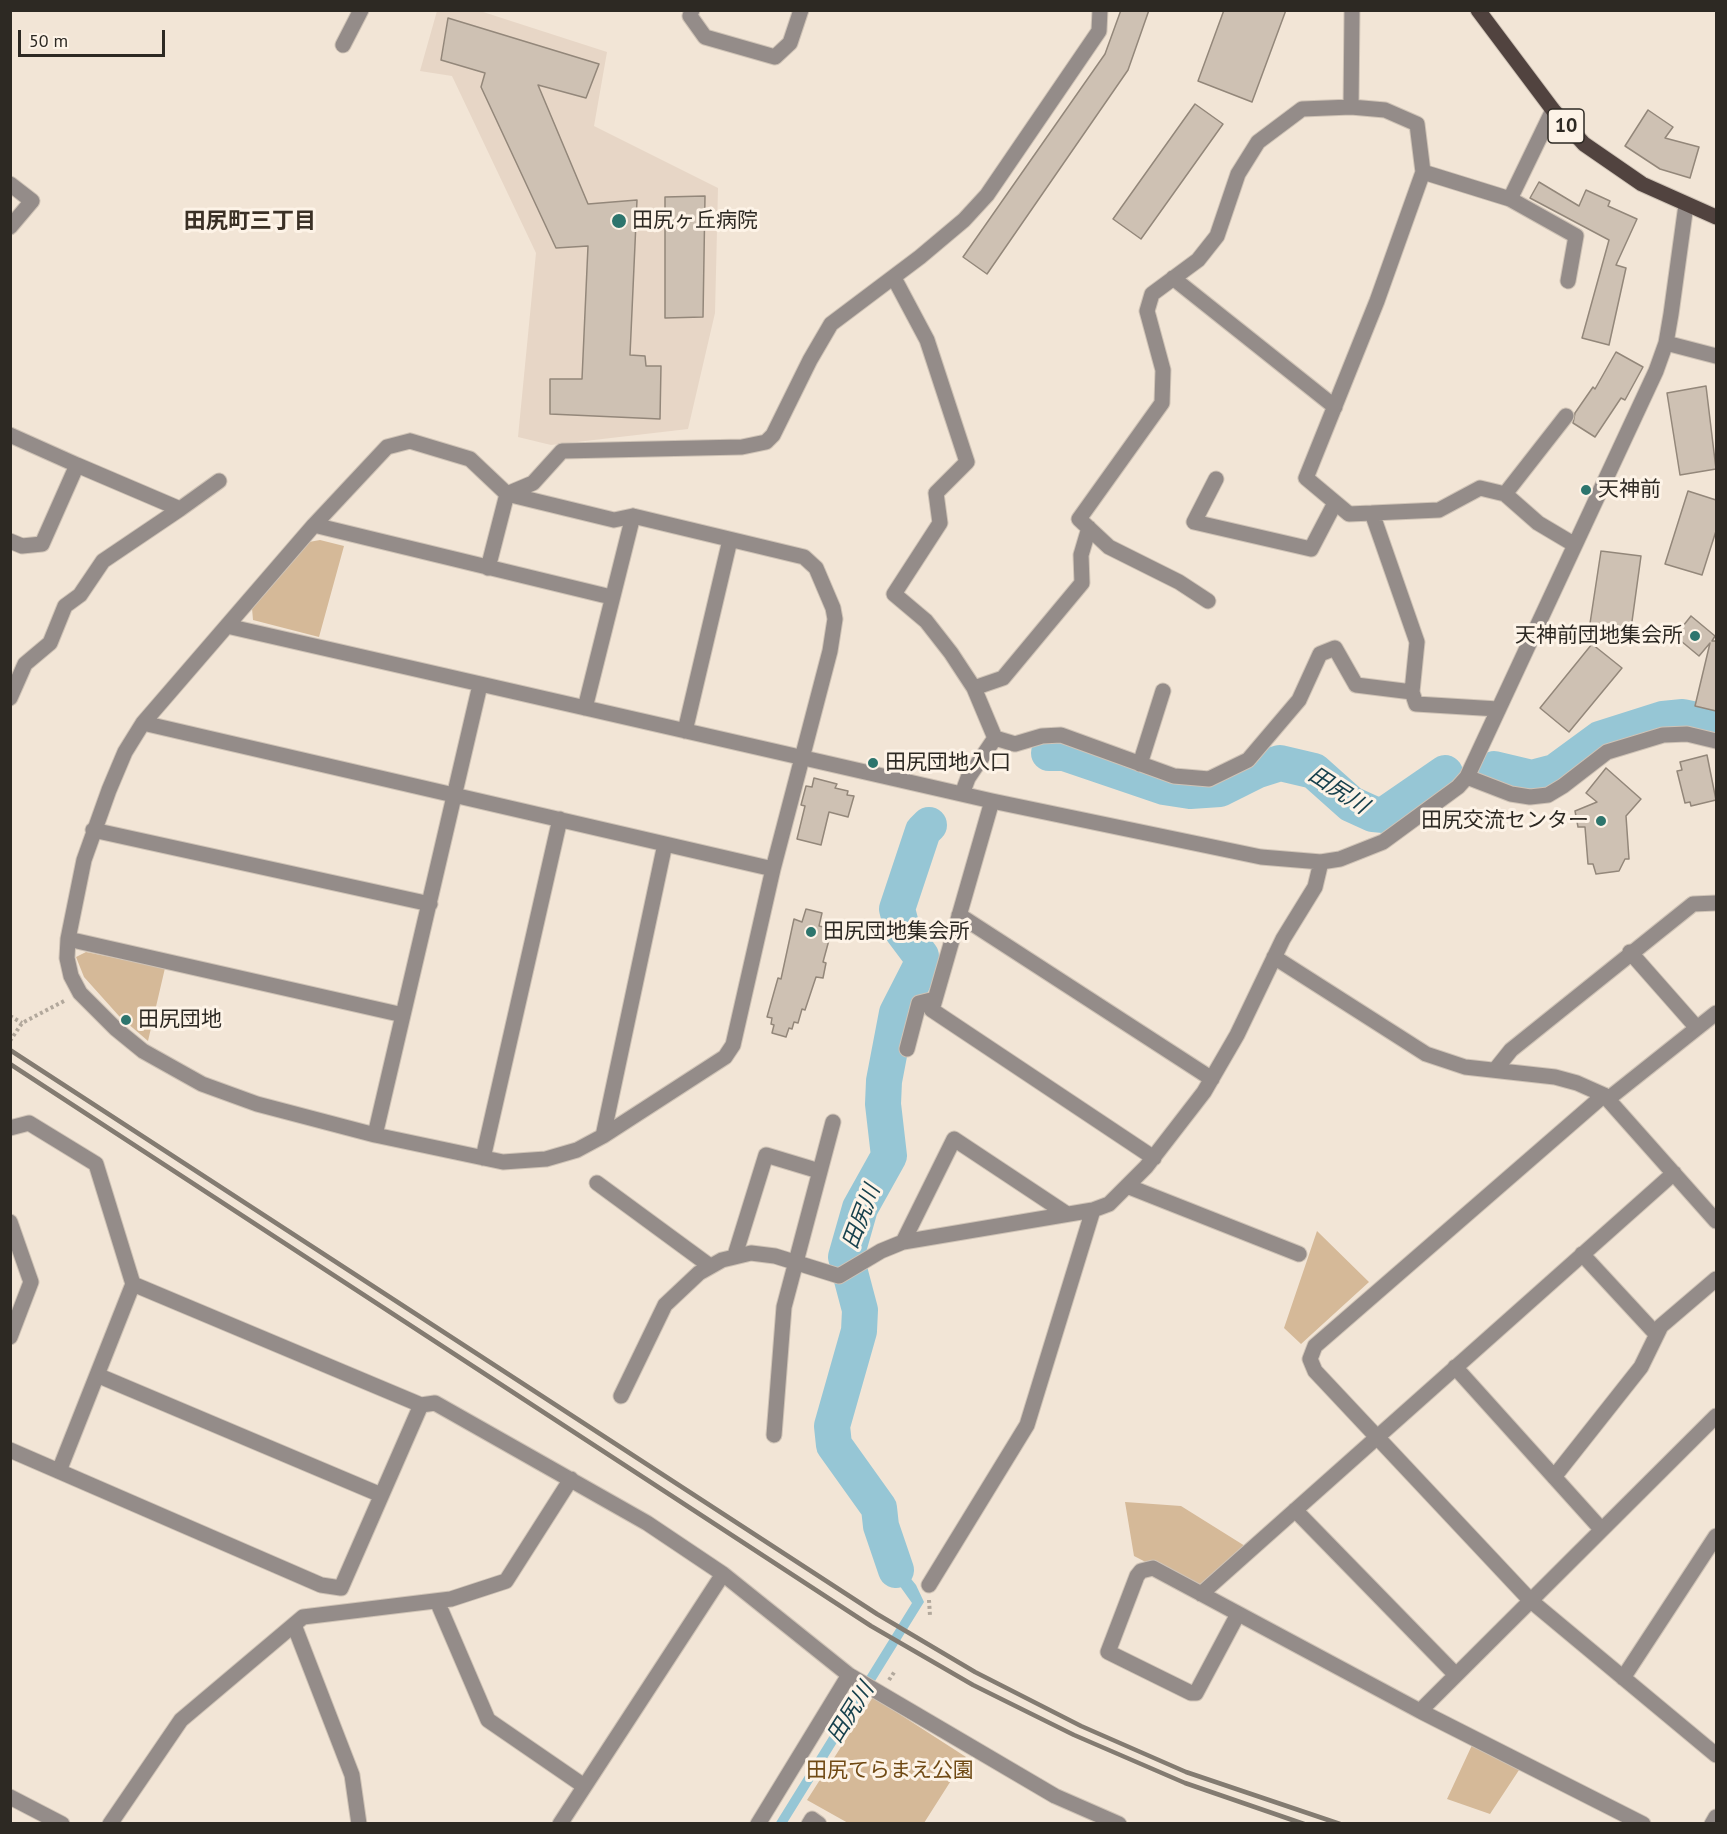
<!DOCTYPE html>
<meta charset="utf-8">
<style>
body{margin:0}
#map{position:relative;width:1727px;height:1834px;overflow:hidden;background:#f2e5d6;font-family:"PT Sans",sans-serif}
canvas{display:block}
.frame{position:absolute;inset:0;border:12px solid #2d2923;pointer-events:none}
.scale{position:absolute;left:18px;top:30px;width:147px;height:27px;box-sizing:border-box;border:3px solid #2d2923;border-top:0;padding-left:8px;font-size:18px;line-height:21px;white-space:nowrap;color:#2d2923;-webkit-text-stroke:4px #fdf3e7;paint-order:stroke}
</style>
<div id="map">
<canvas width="1727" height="1834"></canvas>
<div class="frame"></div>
<div class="scale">50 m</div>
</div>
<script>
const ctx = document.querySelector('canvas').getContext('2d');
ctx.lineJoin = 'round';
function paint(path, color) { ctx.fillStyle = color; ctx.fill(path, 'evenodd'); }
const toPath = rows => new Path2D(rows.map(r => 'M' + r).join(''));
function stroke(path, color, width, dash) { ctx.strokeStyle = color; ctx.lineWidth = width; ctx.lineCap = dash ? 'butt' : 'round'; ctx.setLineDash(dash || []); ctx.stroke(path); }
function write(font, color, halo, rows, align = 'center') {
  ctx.font = font + ' "PT Sans","Noto Sans JP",sans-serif'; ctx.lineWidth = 6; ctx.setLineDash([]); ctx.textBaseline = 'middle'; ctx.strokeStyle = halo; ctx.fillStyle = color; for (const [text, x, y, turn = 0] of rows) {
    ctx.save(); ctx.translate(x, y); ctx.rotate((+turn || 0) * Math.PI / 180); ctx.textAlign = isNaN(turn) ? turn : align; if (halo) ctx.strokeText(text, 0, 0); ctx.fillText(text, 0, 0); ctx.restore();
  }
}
paint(toPath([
 [437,11,480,11,607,52,594,126,718,188,715,313,688,429,551,445,518,437,536,253,452,76,420,71]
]), '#e7d6c6');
paint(toPath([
 [320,540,344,546,319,637,253,620,252,608,309,542],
 [86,952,165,968,148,1041,119,1016,84,977,76,957],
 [1317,1231,1369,1282,1301,1344,1284,1328],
 [1125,1502,1181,1506,1245,1546,1200,1590,1134,1556],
 [873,1697,966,1757,924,1823,848,1823,807,1800],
 [1473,1743,1521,1767,1490,1814,1447,1799]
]), '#d5b998');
paint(toPath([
 [887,1524,899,1564,916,1585,924,1602,787,1823,775,1824,912,1603,887,1568,875,1527]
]), '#96c6d5');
stroke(toPath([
 [1049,753,1064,753,1164,787,1190,791,1220,789,1258,770,1280,763,1314,771,1351,804,1373,814,1384,815,1445,773],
 [1494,769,1532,778,1555,772,1600,739,1663,719,1683,717,1716,724],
 [896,1570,881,1526,879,1508,834,1445,832,1426,859,1331,860,1310,846,1257,860,1208,889,1156,883,1104,884,1081,897,1013,921,966,921,956,903,932,897,909,923,831,929,825]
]), '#96c6d5', 36);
const building = toPath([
 [1121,10,1149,10,1128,70,987,274,963,257,1105,54,1121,10],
 [1224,10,1286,10,1252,102,1198,81,1224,10],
 [448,18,599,64,586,98,538,85,588,204,637,200,630,355,645,356,646,366,661,366,660,419,550,414,550,379,582,379,588,246,556,248,481,87,485,73,441,60,448,18],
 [1195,104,1223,124,1141,239,1113,219,1195,104],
 [1648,110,1673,127,1665,138,1699,147,1690,178,1660,169,1625,146,1648,110],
 [1539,182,1579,206,1586,190,1610,201,1608,206,1637,219,1616,265,1626,268,1609,345,1582,338,1609,240,1530,198,1539,182],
 [705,196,703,317,665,318,665,197,705,196],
 [1616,352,1643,367,1625,400,1621,398,1595,437,1573,423,1575,413,1593,387,1595,389,1616,352],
 [1706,386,1716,469,1680,475,1667,393,1706,386],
 [1688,491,1716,500,1716,531,1702,575,1665,564,1688,491],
 [1601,551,1641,556,1630,636,1589,630,1601,551],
 [1691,616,1715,636,1712,641,1716,641,1716,711,1695,706,1710,643,1699,656,1675,636,1691,616],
 [1592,644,1622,668,1569,732,1540,708,1592,644],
 [1707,755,1716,800,1691,806,1690,802,1685,803,1677,771,1682,770,1680,762,1707,755],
 [1606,768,1641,799,1626,816,1629,859,1625,859,1619,871,1596,874,1593,864,1588,864,1585,827,1578,827,1575,811,1597,802,1586,793,1606,768],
 [814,778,837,784,835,788,848,791,847,795,854,796,848,817,829,812,821,845,797,839,805,806,801,805,806,786,812,787,814,778],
 [806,909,822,913,819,926,832,929,823,962,826,963,823,978,816,977,805,1010,802,1009,798,1023,794,1022,792,1029,789,1028,786,1037,772,1033,774,1025,771,1024,772,1018,767,1017,778,978,781,979,794,919,802,922,806,909]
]);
paint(building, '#cec1b3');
stroke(building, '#93877a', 1.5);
const minor = toPath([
 [692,10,690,16,705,37,775,57,790,43,801,10],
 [343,45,361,10],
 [1423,172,1510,199,1576,236,1568,281],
 [10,184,32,201,10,227],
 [1510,199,1553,110],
 [894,278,927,340,967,462,936,493,940,523,894,594,926,621,951,653,974,688,995,738,1015,744,1042,736,1061,735,1174,776,1209,779,1248,760,1299,700,1320,654,1335,648,1356,685,1412,692,1417,642,1372,513,1349,514,1306,478,1377,301,1423,172,1417,124,1385,110,1351,107,1352,10],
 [1173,278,1335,407],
 [1666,343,1716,356],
 [10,435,77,465,42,544,22,546,10,541],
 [410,441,470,459,507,494,614,520,633,516,804,557,816,568,833,608,835,619,830,651,773,869,733,1045,725,1057,603,1136,577,1150,546,1159,503,1162,375,1135,257,1104,202,1084,143,1051,116,1029,80,993,71,976,67,958,68,939,84,860,109,790,125,752,143,723,314,525,387,447,410,441],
 [1216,479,1194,522,1311,549,1335,503],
 [1505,494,1538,523,1575,545],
 [180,509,219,481],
 [1372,513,1439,510,1480,488,1505,494,1566,416],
 [314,525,611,597],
 [488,568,507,494,533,483,562,451,742,447,766,442,773,435,810,360,831,324,920,257,964,220,987,195,1099,31,1100,10],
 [1208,601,1179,582,1109,547,1079,519,1162,403,1163,370,1147,311,1152,294,1198,260,1217,236,1238,174,1258,142,1302,109,1351,107],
 [227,626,992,801,1261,857,1321,862,1340,859,1383,842,1458,787,1467,777,1656,371,1666,343,1671,314,1686,205],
 [974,688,1003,678,1082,583,1081,555,1089,528],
 [1412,692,1416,704,1498,709],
 [10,698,25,664,50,643,65,606,80,595,103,561,180,509,77,465],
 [585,708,633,516],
 [143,723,773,869],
 [685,731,730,540],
 [1140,764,1163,691],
 [1467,777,1511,794,1530,797,1548,795,1563,786,1607,752,1663,735,1687,734,1716,741],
 [962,794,968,778,995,738],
 [992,801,932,1010,1154,1158],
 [93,830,430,904],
 [959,915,1212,1079],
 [68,939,403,1015],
 [1630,952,1697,1028],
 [1274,957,1426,1054,1465,1067,1555,1077,1577,1083,1604,1095,1716,1221],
 [907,1049,919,1003,935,999],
 [1495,1070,1511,1050,1693,904,1716,903],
 [1604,1095,1315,1346,1310,1359,1315,1371,1531,1601,1716,1755],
 [1608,1099,1716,1013],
 [10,1128,29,1123,96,1164,133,1284,59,1471],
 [375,1135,480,685],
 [603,1136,665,844],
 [483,1158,560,819],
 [597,1183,710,1266],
 [1127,1186,1299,1254],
 [10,1222,31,1282,10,1337],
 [903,1242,954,1139,1067,1214],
 [1582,1254,1656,1334],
 [735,1255,766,1155,819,1171],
 [133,1284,421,1405,435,1403,647,1523,723,1574,849,1675,1055,1796,1119,1824],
 [1455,1367,1601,1529],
 [97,1375,381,1495],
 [621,1396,665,1305,699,1273,722,1260,751,1253,775,1256,839,1276,881,1251,903,1242,1093,1210,1109,1204,1146,1167,1204,1092,1237,1035,1283,939,1315,887,1321,862],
 [774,1435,784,1307,833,1122],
 [10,1450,321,1585,341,1588,421,1405],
 [1554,1477,1641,1367,1661,1326,1716,1279],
 [1295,1510,1456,1675],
 [929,1585,1027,1425,1093,1210],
 [1201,1594,1674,1173],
 [437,1601,488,1720,584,1786],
 [1238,1614,1196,1693,1191,1693,1108,1652,1137,1576,1141,1571,1153,1568,1420,1711,1643,1824],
 [294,1625,352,1775,359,1824],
 [1623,1678,1716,1536],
 [1420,1711,1716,1416],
 [10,1797,62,1824],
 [110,1824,181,1720,303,1617,451,1599,506,1581,571,1479],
 [560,1824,723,1574],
 [758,1824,849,1675],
 [809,1824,812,1819,819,1824],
 [1712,1824,1716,1817]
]);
const major = toPath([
 [1478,10,1553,110,1584,144,1642,184,1716,217]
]);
stroke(minor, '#cfc3b6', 17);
stroke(major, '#cfc3b6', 17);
stroke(toPath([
 [10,1016,22,1023],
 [10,1041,22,1023,66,1000],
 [929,1600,930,1616],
 [889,1680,895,1671]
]), '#b2a89c', 4, [3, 3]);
stroke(minor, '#948c89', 15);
stroke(major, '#51433f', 15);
stroke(toPath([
 [10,1050,877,1614,975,1672,1081,1726,1186,1772,1340,1824],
 [10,1064,871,1626,973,1685,1074,1735,1185,1783,1304,1824]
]), '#837b71', 4.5);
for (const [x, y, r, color] of [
 [619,221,8,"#2d756d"],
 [1586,490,6,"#2d756d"],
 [1695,636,6,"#2d756d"],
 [873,763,6,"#2d756d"],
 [1601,821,6,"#2d756d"],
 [811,932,6,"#2d756d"],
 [126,1020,6,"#2d756d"]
]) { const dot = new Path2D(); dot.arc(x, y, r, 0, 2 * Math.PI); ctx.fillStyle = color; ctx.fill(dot); stroke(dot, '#fdf3e7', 2); }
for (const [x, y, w] of [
 [1566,126,36]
]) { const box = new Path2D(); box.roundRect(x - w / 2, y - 17, w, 34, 4.5); ctx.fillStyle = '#fdf3e7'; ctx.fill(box); stroke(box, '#2d2923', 1.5); }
write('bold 20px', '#2d2923', null, [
 ["10",1566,126]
]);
write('21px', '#2d2923', '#fdf3e7', [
 ["田尻ヶ丘病院",632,221],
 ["天神前",1598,490],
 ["天神前団地集会所",1683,636,"right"],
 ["田尻団地入口",885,763],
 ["田尻交流センター",1589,821,"right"],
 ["田尻団地集会所",823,932],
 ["田尻団地",138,1020]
], 'left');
write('21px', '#704a14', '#fdf3e7', [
 ["田尻てらまえ公園",890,1771]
]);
write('bold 22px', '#3a3025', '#fdf3e7', [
 ["田尻町三丁目",250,222]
]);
write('italic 22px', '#17414d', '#fdf3e7', [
 ["田尻川",1338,791,33],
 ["田尻川",862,1217,-69],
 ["田尻川",851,1713,-58]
]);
</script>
